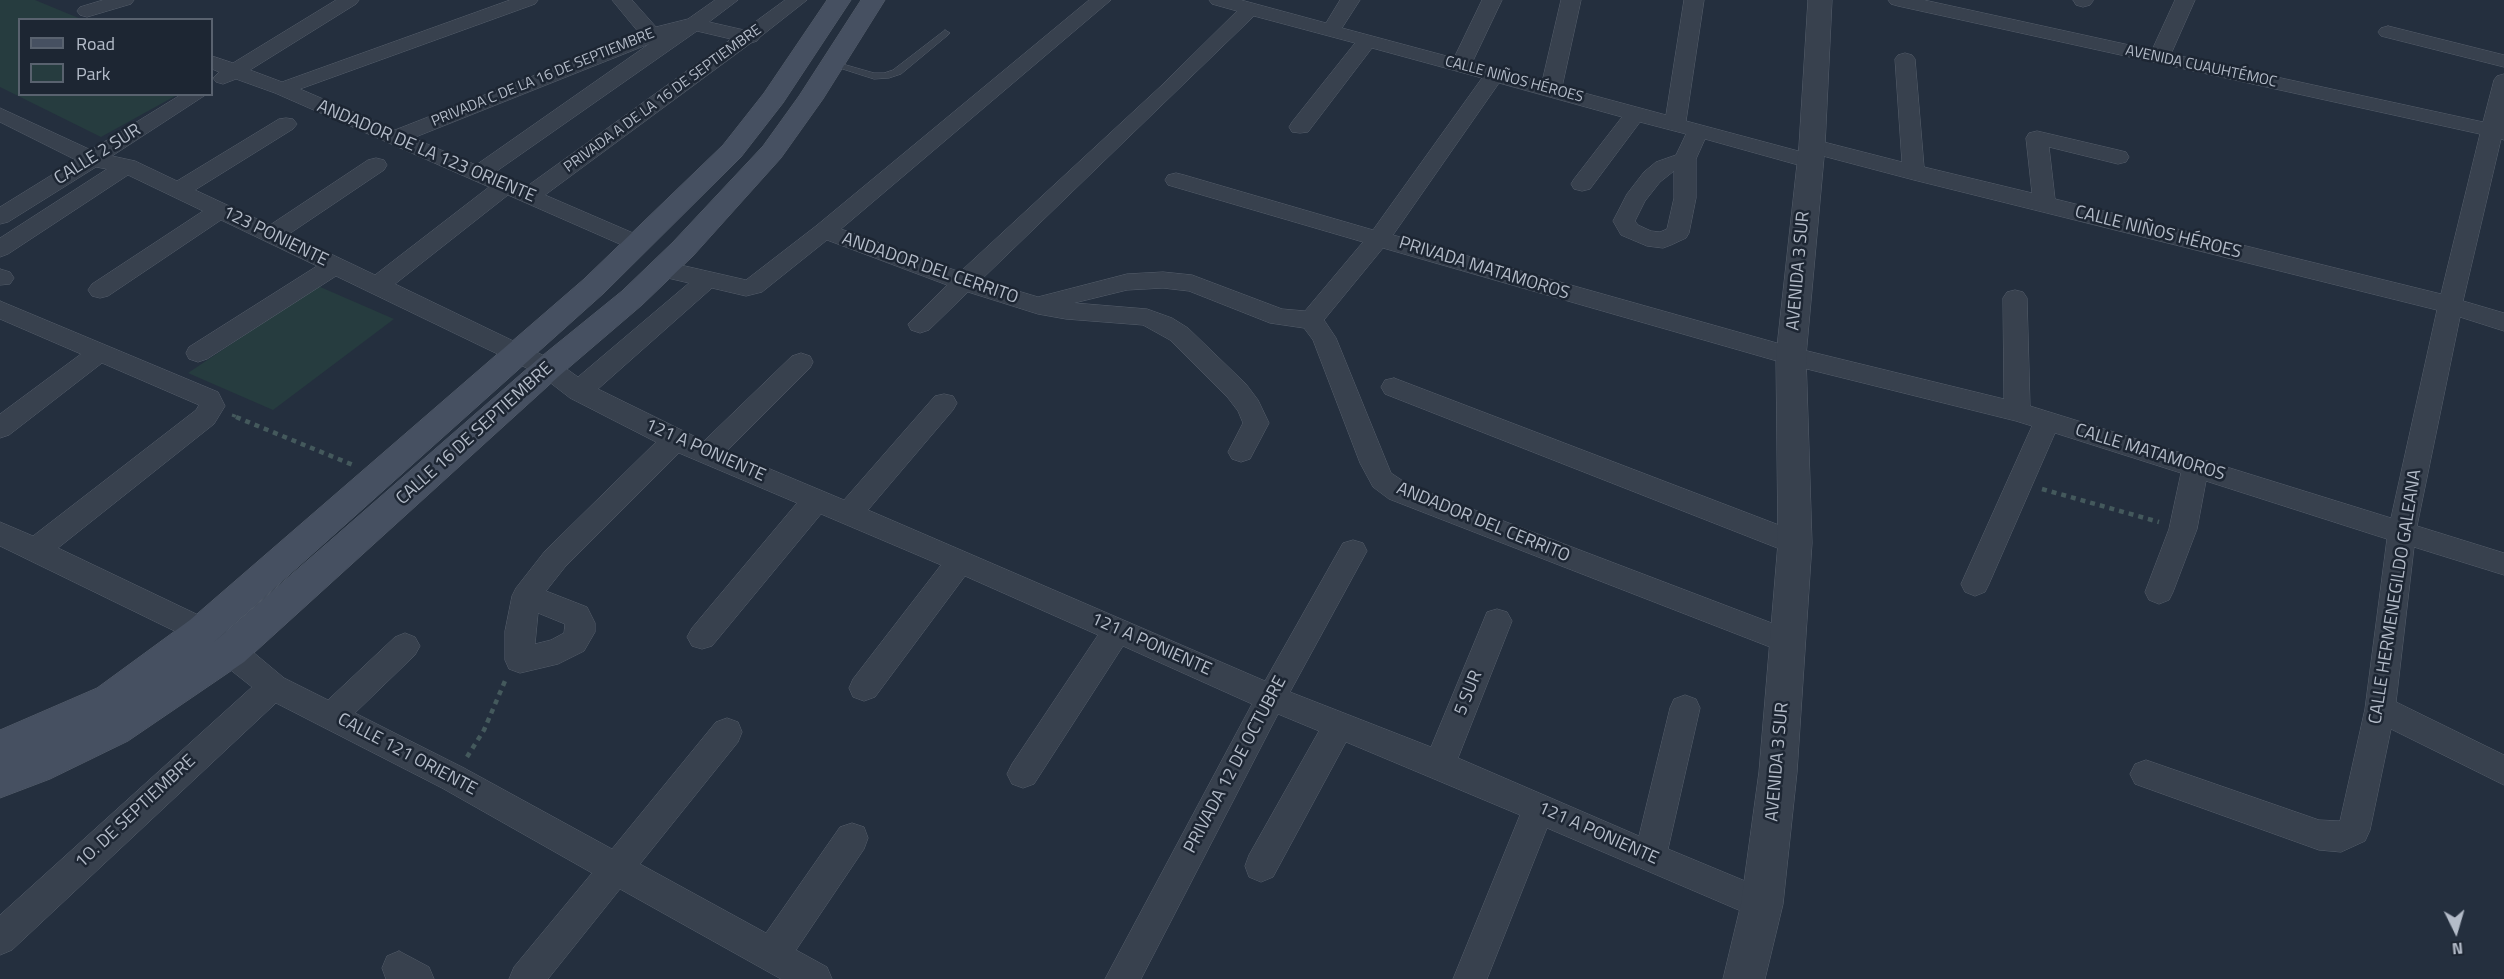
<!DOCTYPE html>
<meta charset="utf-8">
<style>
body{margin:0}
#map{position:relative;width:2504px;height:979px;overflow:hidden;background:#242f3e;font-family:"Titillium Web",sans-serif}
canvas{display:block}
.legend{position:absolute;left:18px;top:18px;width:195px;height:78px;box-sizing:border-box;background:#1d2633;border:2px solid #59626f;margin:0;padding:8px 10px;list-style:none;font-size:18px;color:#b4bcc9}
.legend li{display:flex;align-items:center;gap:12px;height:30px}
.legend b{width:30px;border:2px solid #59626f}
.north{position:absolute;left:2426px;top:901px;width:60px;height:60px;-webkit-text-stroke:4px #1d2633;paint-order:stroke;rotate:175deg;font-size:16px;font-weight:700;line-height:24px;text-align:center;color:#b4bcc9}
.north::after{content:'';display:block;margin:auto;width:21px;height:27px;background:#b4bcc9;clip-path:polygon(50% 0,100% 100%,50% 72%,0 100%)}
</style>
<div id="map">
<canvas width="2504" height="979"></canvas>
<ul class="legend">
<li><b style="height:8px;background:#465061"></b>Road</li>
<li><b style="height:16px;background:#263c3f"></b>Park</li>
</ul>
<div class="north">N</div>
</div>
<script>
const ctx = document.querySelector('canvas').getContext('2d');
ctx.lineJoin = 'round';
function paint(path, color) { ctx.fillStyle = color; ctx.fill(path, 'evenodd'); }
const toPath = rows => new Path2D(rows.map(r => 'M' + r).join(''));
function stroke(path, color, width, dash) { ctx.strokeStyle = color; ctx.lineWidth = width; ctx.lineCap = dash ? 'butt' : 'round'; ctx.setLineDash(dash || []); ctx.stroke(path); }
function write(font, color, halo, rows, align = 'center') {
  ctx.font = font + ' "Titillium Web",sans-serif'; ctx.lineWidth = 5; ctx.setLineDash([]); ctx.textBaseline = 'middle'; ctx.strokeStyle = halo; ctx.fillStyle = color; for (const [text, x, y, turn = 0] of rows) {
    ctx.save(); ctx.translate(x, y); ctx.rotate((+turn || 0) * Math.PI / 180); ctx.textAlign = isNaN(turn) ? turn : align; if (halo) ctx.strokeText(text, 0, 0); ctx.fillText(text, 0, 0); ctx.restore();
  }
}
paint(toPath([
 [0,0,35,0,81,19,20,20,20,94,177,95,101,137,0,87],
 [318,286,394,319,273,410,188,373]
]), '#263c3f');
const service = toPath([
 [945,30,950,33,948,35,901,74,889,78,874,79,827,64,832,61,874,73,884,73,893,70,945,30]
]);
const minor = toPath([
 [103,0,134,0,131,4,87,17,80,15,77,11,80,7,103,0],
 [336,0,359,0,356,4,250,70,282,82,510,0,538,0,535,4,300,89,395,130,640,34,612,0,632,0,656,27,688,19,715,0,738,0,709,22,744,30,785,0,807,0,760,37,757,41,751,43,545,195,647,239,651,244,647,249,639,252,631,249,508,195,395,284,557,362,578,377,689,283,655,275,651,269,655,263,663,261,746,280,816,226,1089,0,1111,0,841,229,960,272,1161,86,1237,11,1212,4,1209,0,1241,0,1326,23,1340,0,1360,0,1342,28,1454,58,1482,0,1502,0,1472,63,1542,82,1561,0,1581,0,1562,87,1666,115,1684,0,1704,0,1686,121,1817,156,1820,161,1817,166,1809,168,1705,139,1696,159,1696,198,1689,233,1686,238,1671,245,1663,248,1647,246,1621,235,1613,221,1627,194,1644,172,1656,162,1676,155,1686,134,1640,122,1590,189,1582,191,1574,189,1571,184,1574,179,1622,117,1499,83,1393,235,1791,347,2004,399,2003,298,2007,292,2015,290,2023,292,2027,298,2030,406,2391,518,2437,310,1914,180,1804,151,1801,146,1804,141,1812,139,1902,162,1895,59,1898,55,1905,53,1912,55,1915,59,1924,167,2032,193,2026,138,2029,133,2037,131,2118,150,2126,152,2129,157,2126,162,2118,164,2049,147,2055,199,2441,294,2480,134,1898,6,1891,4,1888,0,1924,0,2152,50,2175,0,2195,0,2171,54,2483,122,2494,80,2497,76,2504,74,2504,140,2501,139,2463,301,2504,313,2504,331,2460,317,2417,526,2504,553,2504,575,2414,547,2396,702,2504,755,2504,785,2391,729,2370,830,2365,841,2341,852,2319,850,2135,784,2130,774,2135,764,2146,760,2319,820,2340,821,2365,709,2387,539,2206,481,2197,529,2173,592,2169,600,2159,604,2149,600,2145,592,2169,529,2181,473,2055,433,1989,584,1985,592,1975,596,1965,592,1961,584,2032,426,2016,421,1791,365,1383,248,1324,320,1336,338,1391,473,1409,485,1798,633,1803,642,1798,651,1788,654,1389,499,1373,487,1360,463,1313,340,1304,328,1270,323,1189,291,1163,288,1127,290,1074,303,1147,309,1172,318,1188,328,1246,384,1258,400,1269,423,1250,459,1241,462,1232,459,1228,452,1243,423,1238,411,1228,398,1170,340,1143,325,1066,319,1038,314,968,292,929,330,920,333,911,330,908,324,947,285,827,240,762,292,746,296,712,288,598,389,704,441,792,356,801,353,810,356,813,362,810,368,727,451,844,500,935,396,944,394,953,396,957,403,953,410,868,510,1265,681,1343,543,1353,540,1363,543,1367,551,1290,692,1431,747,1487,612,1497,609,1507,612,1512,621,1458,758,1639,836,1670,708,1674,699,1685,695,1696,699,1700,708,1668,849,1774,893,1779,904,1774,915,1762,920,1547,828,1487,979,1453,979,1520,815,1346,742,1273,877,1261,882,1249,877,1245,866,1249,855,1319,731,1278,714,1141,979,1105,979,1252,704,1123,646,1034,784,1023,788,1012,784,1007,774,1012,764,1098,635,965,576,875,697,864,701,853,697,849,688,853,679,941,565,821,514,712,646,702,649,692,646,687,637,692,628,797,503,679,453,565,567,546,591,587,607,595,623,595,632,584,651,558,664,520,673,509,669,505,660,505,631,512,596,516,588,545,551,656,442,570,398,539,374,336,276,207,359,198,362,189,359,186,353,189,347,317,266,221,220,108,296,100,298,92,296,88,290,92,284,203,211,128,175,8,254,0,257,0,238,107,169,96,167,8,222,0,224,0,207,76,160,0,122,0,108,91,150,182,94,207,94,112,156,135,161,177,181,279,119,286,118,293,119,297,124,293,129,195,190,270,225,368,160,376,158,384,160,387,165,384,170,289,234,375,275,489,187,275,93,236,79,223,84,216,82,213,78,219,72,212,69,212,56,233,63,336,0],
 [1254,16,1355,43,1292,122,1289,127,1292,132,1300,133,1308,132,1372,48,1482,78,1373,230,1184,175,1176,173,1168,175,1165,180,1168,185,1363,242,1305,311,1282,309,1192,275,1163,272,1127,274,1038,297,981,280,1254,16],
 [697,31,731,39,526,187,494,173,697,31],
 [649,44,476,165,413,138,649,44],
 [1674,171,1674,198,1667,229,1660,232,1651,231,1638,225,1635,221,1645,201,1660,182,1674,171],
 [538,613,565,624,564,633,551,640,535,644,538,613],
 [2073,0,2093,0,2093,1,2090,5,2083,7,2076,5,2073,0],
 [2388,26,2504,55,2504,67,2381,36,2378,32,2381,28,2388,26],
 [0,269,10,272,14,278,10,284,0,285,0,269],
 [0,301,218,392,225,406,214,424,58,548,213,622,241,642,284,678,328,700,395,637,405,633,415,637,420,646,415,655,355,713,464,768,612,849,716,722,727,718,738,722,742,732,738,742,640,864,766,933,840,827,852,823,864,827,868,838,864,849,796,950,827,967,832,979,781,979,620,889,548,979,509,979,514,967,592,873,442,788,276,703,12,950,0,955,0,915,252,687,193,640,0,546,0,522,33,536,196,410,199,405,102,363,9,435,0,438,0,414,81,354,0,319,0,301],
 [1394,378,1805,535,1809,543,1805,551,1795,554,1785,551,1385,394,1381,387,1385,380,1394,378],
 [399,951,429,967,434,979,386,979,382,968,387,956,399,951]
]);
const tertiary = toPath([
 [1808,0,1832,0,1825,146,1806,356,1812,543,1797,772,1783,904,1765,979,1723,979,1741,904,1759,772,1778,543,1776,356,1799,146,1808,0]
]);
const secondary = toPath([
 [827,0,851,0,783,103,741,157,604,293,213,643,537,360,622,291,673,242,763,146,799,96,861,0,885,0,823,99,781,158,693,256,642,305,559,376,244,662,128,741,50,779,0,798,0,730,97,688,190,620,584,279,723,145,764,93,827,0]
]);
stroke(service, '#565f6c', 1);
stroke(minor, '#565f6c', 1);
stroke(tertiary, '#565f6c', 1);
stroke(secondary, '#565f6c', 1);
stroke(toPath([
 [232,415,240,418]
]), '#44595c', 3, [4, 4]);
stroke(toPath([
 [236,417,353,465],
 [2042,489,2159,522],
 [467,757,484,730,505,681]
]), '#44595c', 4.5, [5, 5]);
paint(service, '#38414e');
paint(minor, '#38414e');
paint(tertiary, '#38414e');
paint(secondary, '#465061');
write('15px', '#b4bcc9', '#1d2633', [
 ["AVENIDA CUAUHTÉMOC",2201,67,12],
 ["PRIVADA C DE LA 16 DE SEPTIEMBRE",543,78,-22],
 ["CALLE NIÑOS HÉROES",1514,80,15],
 ["PRIVADA A DE LA 16 DE SEPTIEMBRE",663,99,-36]
]);
write('18px', '#b4bcc9', '#1d2633', [
 ["ANDADOR DE LA 123 ORIENTE",426,152,23],
 ["CALLE 2 SUR",98,155,-32],
 ["CALLE NIÑOS HÉROES",2158,233,14],
 ["123 PONIENTE",275,237,26],
 ["ANDADOR DEL CERRITO",930,269,19],
 ["PRIVADA MATAMOROS",1484,269,17],
 ["AVENIDA 3 SUR",1799,271,-85],
 ["CALLE 16 DE SEPTIEMBRE",475,434,-42],
 ["121 A PONIENTE",705,451,24],
 ["CALLE MATAMOROS",2150,453,17],
 ["ANDADOR DEL CERRITO",1483,523,22],
 ["CALLE HERMENEGILDO GALEANA",2396,597,-81],
 ["121 A PONIENTE",1151,645,24],
 ["5 SUR",1469,693,-68],
 ["CALLE 121 ORIENTE",407,755,28],
 ["AVENIDA 3 SUR",1778,762,-85],
 ["PRIVADA 12 DE OCTUBRE",1236,765,-62],
 ["1O. DE SEPTIEMBRE",136,812,-43],
 ["121 A PONIENTE",1598,834,24]
]);
</script>
